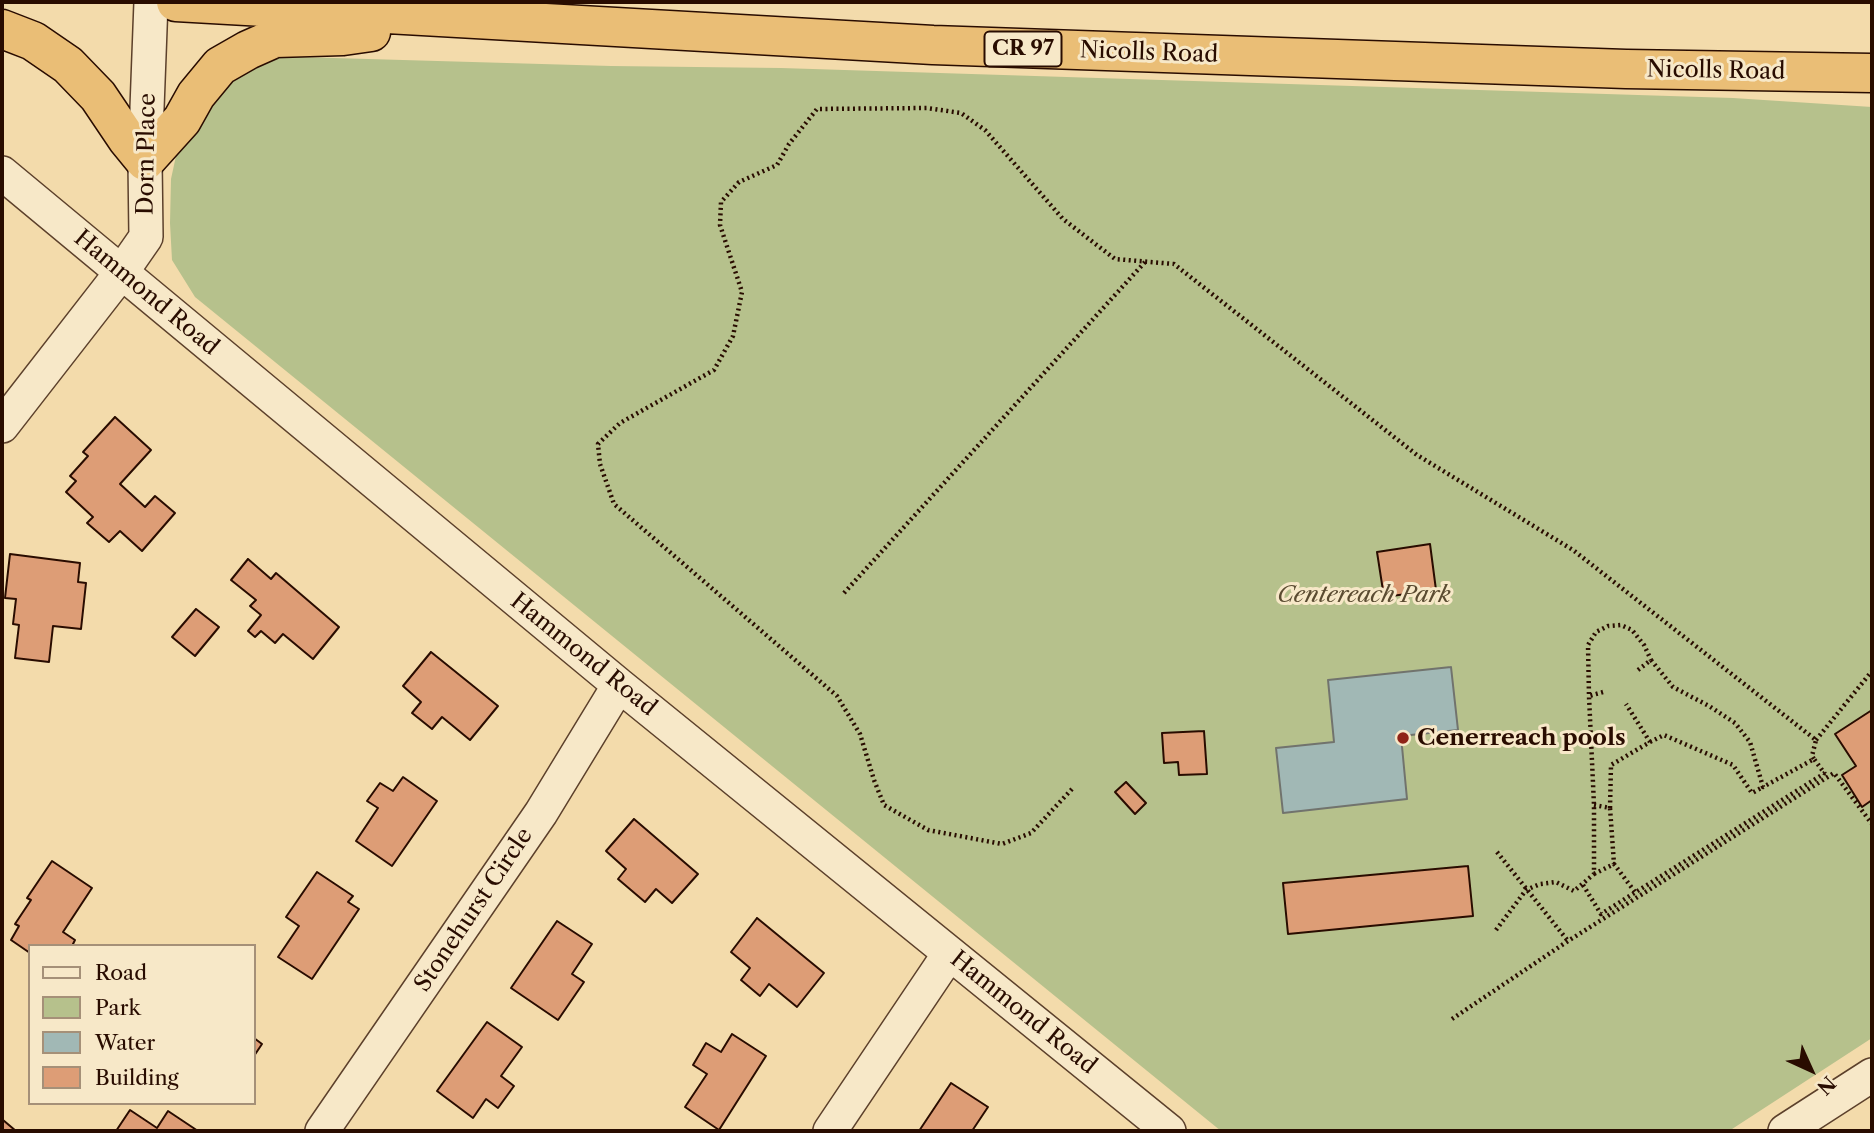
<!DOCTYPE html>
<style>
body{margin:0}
#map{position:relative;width:1874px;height:1133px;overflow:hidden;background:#f3dbab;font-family:"Libre Caslon Text",serif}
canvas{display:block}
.frame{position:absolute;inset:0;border:4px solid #290c00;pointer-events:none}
.legend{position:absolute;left:28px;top:944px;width:228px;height:161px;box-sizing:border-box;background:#f7e8c8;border:2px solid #a59078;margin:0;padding:9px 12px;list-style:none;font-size:21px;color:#290c00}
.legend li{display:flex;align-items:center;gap:14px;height:35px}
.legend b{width:35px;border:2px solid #a59078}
.north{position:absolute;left:1776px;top:1035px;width:70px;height:70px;-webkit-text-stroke:5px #f7e8c8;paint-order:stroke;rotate:135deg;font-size:19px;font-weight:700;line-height:28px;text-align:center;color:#290c00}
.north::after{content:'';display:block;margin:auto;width:24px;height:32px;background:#290c00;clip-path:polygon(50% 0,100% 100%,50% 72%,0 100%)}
</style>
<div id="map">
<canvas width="1874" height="1133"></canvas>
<div class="frame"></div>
<ul class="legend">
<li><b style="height:9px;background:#f7e8c8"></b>Road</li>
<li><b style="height:19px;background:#b6c18c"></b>Park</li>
<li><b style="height:19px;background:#a1b8b5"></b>Water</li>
<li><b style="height:19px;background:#dd9d76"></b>Building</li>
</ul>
<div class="north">N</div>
</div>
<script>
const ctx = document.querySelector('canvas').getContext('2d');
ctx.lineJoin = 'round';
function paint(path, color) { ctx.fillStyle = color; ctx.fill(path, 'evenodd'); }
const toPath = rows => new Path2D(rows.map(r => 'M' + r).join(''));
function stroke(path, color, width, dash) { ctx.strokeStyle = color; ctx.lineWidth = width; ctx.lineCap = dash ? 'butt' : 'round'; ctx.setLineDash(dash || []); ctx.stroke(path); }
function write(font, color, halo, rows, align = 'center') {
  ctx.font = font + ' "Libre Caslon Text",serif'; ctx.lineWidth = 6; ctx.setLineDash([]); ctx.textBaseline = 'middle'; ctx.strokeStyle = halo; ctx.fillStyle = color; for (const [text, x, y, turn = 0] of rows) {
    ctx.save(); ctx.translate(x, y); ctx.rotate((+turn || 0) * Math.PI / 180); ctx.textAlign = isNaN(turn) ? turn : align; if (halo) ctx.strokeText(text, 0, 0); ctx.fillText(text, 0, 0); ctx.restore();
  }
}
paint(toPath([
 [264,56,611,66,781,68,1733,98,1872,107,1872,1038,1729,1131,1221,1131,195,297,172,260,170,223,171,179,179,142,198,105]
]), '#b6c18c');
const water = toPath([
 [1451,667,1458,730,1401,736,1407,799,1283,813,1276,748,1334,742,1328,680,1451,667]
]);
paint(water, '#a1b8b5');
stroke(water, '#71736d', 2);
const building = toPath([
 [115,417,151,450,120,484,145,507,155,496,175,513,142,551,120,531,109,542,87,523,93,517,66,492,76,481,70,476,88,456,83,452,115,417],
 [1430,544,1436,590,1384,597,1377,552,1430,544],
 [10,554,80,563,78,582,86,583,81,629,53,626,49,662,15,658,19,625,13,624,16,599,5,598,10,554],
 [248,559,271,579,276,573,339,627,313,659,283,634,275,643,261,631,255,637,248,631,261,615,250,606,256,600,231,580,248,559],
 [196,609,219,627,195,656,172,637,196,609],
 [431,652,498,706,470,740,442,717,432,729,412,713,421,702,403,686,431,652],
 [1872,710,1872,800,1862,807,1842,775,1856,766,1835,734,1872,710],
 [1204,731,1207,774,1179,775,1178,762,1164,763,1162,733,1204,731],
 [403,777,437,801,392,866,356,841,378,808,367,801,380,783,393,791,403,777],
 [1126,782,1146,803,1135,814,1115,792,1126,782],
 [634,819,698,874,672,903,656,889,645,902,618,879,626,869,606,851,634,819],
 [52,861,92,888,63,932,75,940,72,946,30,946,30,953,11,940,19,926,15,924,31,900,27,898,52,861],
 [1468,866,1473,916,1288,934,1283,883,1468,866],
 [317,872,353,896,348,902,359,909,312,979,278,957,299,926,286,917,317,872],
 [757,918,824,973,797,1007,769,984,760,996,741,980,750,968,731,952,757,918],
 [557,921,592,944,572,974,584,982,558,1020,511,988,557,921],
 [487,1022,522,1047,501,1076,514,1086,498,1108,486,1099,473,1118,437,1091,487,1022],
 [732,1034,766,1056,719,1130,685,1107,707,1074,693,1065,706,1043,721,1052,732,1034],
 [254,1038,262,1044,254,1056,254,1038],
 [951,1083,988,1107,972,1131,919,1131,951,1083],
 [130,1110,157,1128,168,1111,198,1131,116,1131,130,1110],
 [3,1120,16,1131,2,1131,3,1120]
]);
paint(building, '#dd9d76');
stroke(building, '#290c00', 2);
const minor = toPath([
 [2,173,619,685,1169,1131],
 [2,426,121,273,146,237,145,161,151,2],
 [322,1131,541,813,619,685],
 [830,1131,949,954],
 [1785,1131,1872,1075]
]);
const highway = toPath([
 [176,2,933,45,1626,69,1872,73],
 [2,29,33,41,68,65,98,96,127,139,145,161,182,120,196,95,220,66,248,50,275,38,343,36,371,32]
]);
stroke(minor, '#5c402b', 36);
stroke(highway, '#290c00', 41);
stroke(toPath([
 [844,593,1145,262],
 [1638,670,1651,660,1673,687,1709,706,1735,723,1750,742,1763,787,1814,759,1825,774],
 [1603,692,1589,696,1588,645,1596,632,1608,626,1621,625,1632,630,1644,645,1651,660],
 [1816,740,1872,671],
 [1650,742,1664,735,1733,765,1752,793,1763,787],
 [1072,789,1031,833,1002,844,928,830,884,805,874,780,860,734,837,696,614,504,600,464,598,444,620,423,714,370,733,336,742,292,720,225,721,202,739,182,777,165,789,144,817,109,927,108,961,113,985,130,1063,219,1115,259,1174,264,1417,455,1573,550,1816,740,1812,756,1814,759],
 [1594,805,1610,808,1614,864],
 [1610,808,1611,765,1650,742,1626,704],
 [1497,852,1568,941],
 [1594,874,1614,864,1635,892],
 [1583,885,1601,914,1825,773],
 [1496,930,1526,890,1540,884,1556,882,1574,891,1594,874,1594,805,1589,696],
 [1452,1019,1568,941,1834,773,1872,824]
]), '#290c00', 4.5, [2, 3.5]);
stroke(minor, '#f7e8c8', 33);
stroke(highway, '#eabe76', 38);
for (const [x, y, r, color] of [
 [1403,738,7,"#8f2418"]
]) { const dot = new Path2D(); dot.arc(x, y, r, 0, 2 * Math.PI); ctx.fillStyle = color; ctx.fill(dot); stroke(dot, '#f7e8c8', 2.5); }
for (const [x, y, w] of [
 [1023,49,77]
]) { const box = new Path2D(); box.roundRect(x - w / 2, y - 17.5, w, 35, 5); ctx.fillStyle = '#f7e8c8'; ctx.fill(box); stroke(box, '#290c00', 2); }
write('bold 21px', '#290c00', null, [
 ["CR 97",1023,49]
]);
write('23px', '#290c00', '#f7e8c8', [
 ["Nicolls Road",1149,53,2],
 ["Nicolls Road",1716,71,1],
 ["Dorn Place",147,154,-89],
 ["Hammond Road",146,293,40],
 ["Hammond Road",583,655,39],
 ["Stonehurst Circle",474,910,-56],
 ["Hammond Road",1023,1013,39]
]);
write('italic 23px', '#5a4b31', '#f7e8c8', [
 ["Centereach Park",1364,595]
]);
write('bold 23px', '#290c00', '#f7e8c8', [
 ["Cenerreach pools",1417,738]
], 'left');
</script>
